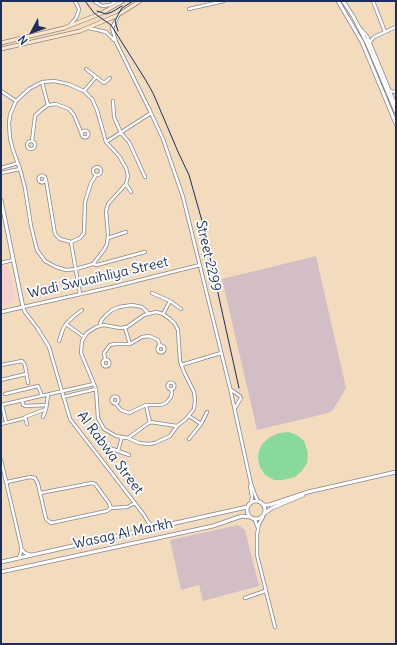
<!DOCTYPE html>
<style>
body{margin:0}
#map{position:relative;width:397px;height:645px;overflow:hidden;background:#f3dcbe;font-family:Delius,sans-serif}
canvas{display:block}
.frame{position:absolute;inset:0;border:2px solid #1b2f5e;pointer-events:none}
.north{position:absolute;left:12px;top:12px;width:40px;height:40px;-webkit-text-stroke:3px #fff;paint-order:stroke;rotate:229deg;font-size:11px;font-weight:700;line-height:16px;text-align:center;color:#1b2f5e}
.north::after{content:'';display:block;margin:auto;width:14px;height:18px;background:#1b2f5e;clip-path:polygon(50% 0,100% 100%,50% 72%,0 100%)}
</style>
<div id="map">
<canvas width="397" height="645"></canvas>
<div class="frame"></div>
<div class="north">N</div>
</div>
<script>
const ctx = document.querySelector('canvas').getContext('2d');
ctx.lineJoin = 'round';
function paint(path, color) { ctx.fillStyle = color; ctx.fill(path, 'evenodd'); }
const toPath = rows => new Path2D(rows.map(r => 'M' + r).join(''));
function stroke(path, color, width, dash) { ctx.strokeStyle = color; ctx.lineWidth = width; ctx.lineCap = dash ? 'butt' : 'round'; ctx.setLineDash(dash || []); ctx.stroke(path); }
function write(font, color, halo, rows, align = 'center') {
  ctx.font = font + ' Delius,sans-serif'; ctx.lineWidth = 3.5; ctx.setLineDash([]); ctx.textBaseline = 'middle'; ctx.strokeStyle = halo; ctx.fillStyle = color; for (const [text, x, y, turn = 0] of rows) {
    ctx.save(); ctx.translate(x, y); ctx.rotate((+turn || 0) * Math.PI / 180); ctx.textAlign = isNaN(turn) ? turn : align; if (halo) ctx.strokeText(text, 0, 0); ctx.fillText(text, 0, 0); ctx.restore();
  }
}
paint(toPath([
 [6,266,10,271,16,297,11,304,1,306,1,267]
]), '#f7d0ce');
paint(toPath([
 [316,256,346,388,333,410,328,413,257,430,222,279],
 [238,525,245,530,259,586,203,601,199,585,181,590,170,540]
]), '#d2bec4');
paint(toPath([
 [288,432,297,435,304,441,308,453,307,463,302,471,295,477,283,480,274,480,265,475,260,467,258,459,259,451,262,444,270,437,279,433]
]), '#87da9b');
const minor = toPath([
 [94,1,102,6,110,5,117,1],
 [373,1,385,32],
 [189,9,224,1],
 [119,14,112,28,116,42,151,113,163,139,183,197,230,388,251,484,255,495,258,501],
 [70,25,76,18,78,13,79,9,75,1],
 [359,27,367,36,396,106],
 [89,28,106,32,114,40],
 [370,42,374,37,396,27],
 [86,69,104,83,110,78],
 [54,81,68,84,84,91,92,99,97,110,106,142,119,156,126,168,128,176,126,184,108,204,106,211,108,235,107,244,104,250,93,264,76,269,66,270,56,267,45,261,37,250,31,226,25,188,20,169,13,150,10,138,9,124,10,115,16,101,29,89,42,82,54,81],
 [42,82,48,105],
 [1,91,16,101],
 [84,91,96,77],
 [389,91,396,92],
 [113,101,114,117,121,133,129,142,145,177],
 '81.5 134a3.5 3.5 0 1 1 7 0a3.5 3.5 0 1 1-7 0Z',
 '27 145a4 4 0 1 1 8 0a4 4 0 1 1-8 0Z',
 [32,141,35,116,41,110,48,105,56,104,69,109,74,115,81,132],
 [106,142,151,113],
 '93 171a4 4 0 1 1 8 0a4 4 0 1 1-8 0Z',
 [1,168,18,163],
 [1,173,20,169],
 '38.5 179a3.5 3.5 0 1 1 7 0a3.5 3.5 0 1 1-7 0Z',
 [46,180,55,234,60,239,71,242,80,238,84,233,85,202,91,183,96,175],
 [126,184,131,192],
 [108,238,126,232],
 [71,242,80,294],
 [1,263,13,260],
 [93,264,97,265,145,252],
 [152,293,170,301,163,314],
 [170,301,181,309],
 [156,312,163,314,170,319,175,324,178,330,180,361,184,372,194,392,195,400,194,409,186,419,177,426,150,422,128,438,116,436,104,429,98,418,96,389,81,353,82,341,87,333,96,327,104,325,120,328,127,327,144,315,156,312],
 [66,324,73,317,82,310],
 [100,325,101,321,105,316,112,310,119,307,132,305,142,307,148,313],
 [59,341,63,329,66,324,84,337],
 [130,344,142,337,149,336,158,340,160,346],
 '157.5 349a3.5 3.5 0 1 1 7 0a3.5 3.5 0 1 1-7 0Z',
 [105,359,104,353,110,345,115,344,130,344,125,328],
 '102.5 363a3.5 3.5 0 1 1 7 0a3.5 3.5 0 1 1-7 0Z',
 [1,365,22,361,25,365,28,383],
 [181,365,221,353],
 [1,380,26,374],
 '167.5 386a3.5 3.5 0 1 1 7 0a3.5 3.5 0 1 1-7 0Z',
 [230,389,240,396],
 [5,394,38,386,42,396],
 '111.5 400a3.5 3.5 0 1 1 7 0a3.5 3.5 0 1 1-7 0Z',
 [63,397,96,389],
 [22,400,23,405,26,406,47,405],
 [116,404,121,410,129,413,146,405,150,423],
 [1,405,94,384],
 [2,405,6,422],
 [146,405,161,405,166,403,171,397,172,392,171,390],
 [235,408,241,398],
 [189,416,201,424,189,439],
 [43,417,46,409,48,395],
 [1,424,25,418],
 [27,424,25,417,46,409],
 [201,424,207,412],
 [128,438,139,443,149,444,155,443,170,436,177,426],
 [107,447,118,451,122,437],
 [118,451,129,455],
 [1,460,21,546,21,552,19,558],
 [7,482,30,477,35,478,38,484,46,519,51,523,107,511,111,508,109,503,95,484,92,483,40,493],
 [250,486,252,497,251,503],
 [111,508,127,507,135,503],
 [263,517,259,524,257,535,257,555,275,627],
 [255,520,258,528],
 [153,527,148,522,144,515,70,419,49,347,38,329,25,312,23,307,112,287,200,265],
 [21,548,25,553,31,555],
 [245,598,265,591]
]);
const tertiary = toPath([
 [338,1,362,42,396,124],
 [343,1,353,16,367,43,396,112],
 [1,200,23,307,1,312],
 '247 510a9 9 0 1 1 18 0a9 9 0 1 1-18 0Z',
 [263,505,269,505,308,492,396,472],
 [265,513,272,508,303,495],
 [1,562,247,507],
 [1,572,213,526,242,516,249,517]
]);
const secondary = toPath([
 [1,43,64,28,102,13,123,1],
 [1,49,80,31,118,15,140,1]
]);
stroke(minor, '#87868e', 4);
stroke(tertiary, '#87868e', 4.5);
stroke(secondary, '#87868e', 4.5);
stroke(minor, '#fff', 2.5);
stroke(tertiary, '#fff', 3);
stroke(secondary, '#fde5c5', 3);
stroke(toPath([
 [85,1,94,13,111,25,145,79,153,93,179,154,189,175,202,221,239,388],
 [97,11,106,14,112,12,122,6],
 [118,31,115,21,119,13,122,8,133,1]
]), '#1b2f5e', 1);
write('14px', '#1b2f5e', '#fff', [
 ["Street 2299",208,256,77],
 ["Wadi Swuaihliya Street",98,278,-13],
 ["Al Rabwa Street",110,453,53],
 ["Wasag Al Markh",123,534,-12]
]);
</script>
